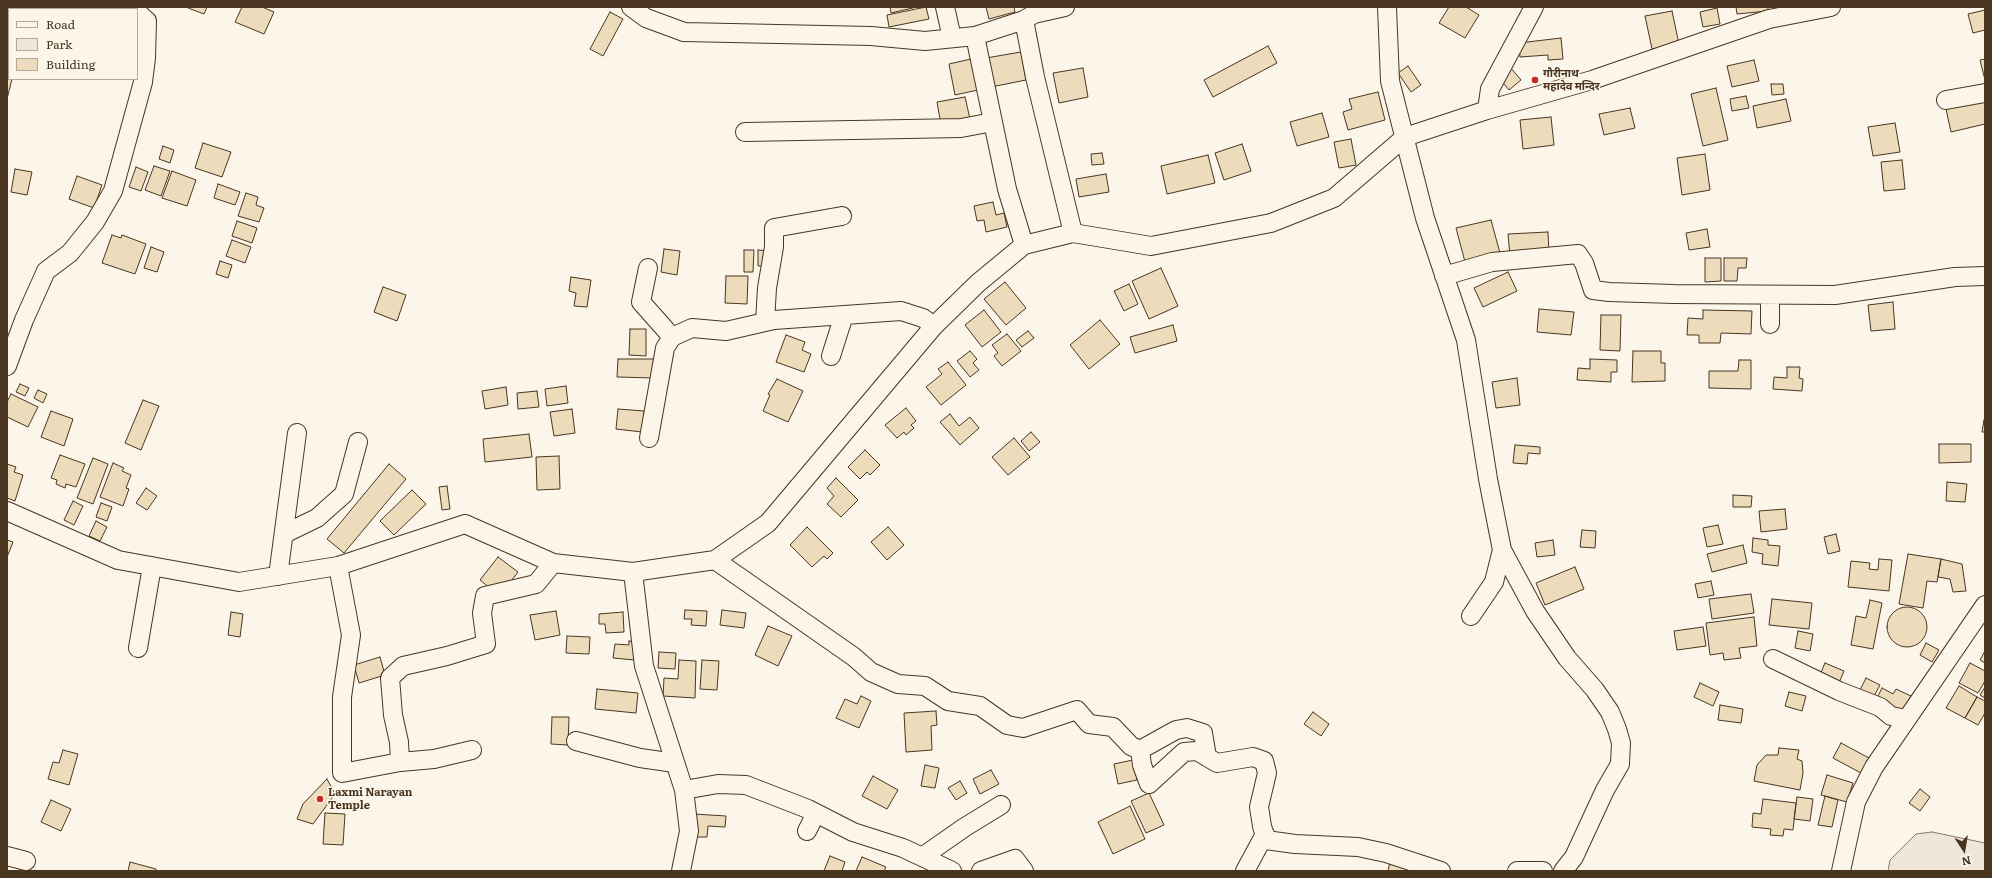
<!DOCTYPE html>
<meta charset="utf-8">
<style>
body{margin:0}
#map{position:relative;width:1992px;height:878px;overflow:hidden;background:#fbf6e9;font-family:Literata,serif}
canvas{display:block}
.frame{position:absolute;inset:0;border:8px solid #4a3520;pointer-events:none}
.legend{position:absolute;left:8px;top:8px;width:130px;height:72px;box-sizing:border-box;background:#fbf6e9;border:1px solid #b4a999;margin:0;padding:5px 7px;list-style:none;font-size:12px;color:#4a3520}
.legend li{display:flex;align-items:center;gap:8px;height:20px}
.legend b{width:20px;border:1px solid #b4a999}
.north{position:absolute;left:1944px;top:830px;width:40px;height:40px;-webkit-text-stroke:3px #fbf6e9;paint-order:stroke;rotate:168deg;font-size:11px;font-weight:700;line-height:16px;text-align:center;color:#4a3520}
.north::after{content:'';display:block;margin:auto;width:14px;height:18px;background:#4a3520;clip-path:polygon(50% 0,100% 100%,50% 72%,0 100%)}
</style>
<div id="map">
<canvas width="1992" height="878"></canvas>
<div class="frame"></div>
<ul class="legend">
<li><b style="height:5px;background:#fbf6e9"></b>Road</li>
<li><b style="height:11px;background:#ede6d9"></b>Park</li>
<li><b style="height:11px;background:#ecdcbc"></b>Building</li>
</ul>
<div class="north">N</div>
</div>
<script>
const ctx = document.querySelector('canvas').getContext('2d');
ctx.lineJoin = 'round';
function paint(path, color) { ctx.fillStyle = color; ctx.fill(path, 'evenodd'); }
const toPath = rows => new Path2D(rows.map(r => 'M' + r).join(''));
function stroke(path, color, width, dash) { ctx.strokeStyle = color; ctx.lineWidth = width; ctx.lineCap = dash ? 'butt' : 'round'; ctx.setLineDash(dash || []); ctx.stroke(path); }
function write(font, color, halo, rows, align = 'center') {
  ctx.font = font + ' Literata,"Noto Sans Devanagari",serif'; ctx.lineWidth = 3; ctx.setLineDash([]); ctx.textBaseline = 'middle'; ctx.strokeStyle = halo; ctx.fillStyle = color; for (const [text, x, y, turn = 0] of rows) {
    ctx.save(); ctx.translate(x, y); ctx.rotate((+turn || 0) * Math.PI / 180); ctx.textAlign = isNaN(turn) ? turn : align; if (halo) ctx.strokeText(text, 0, 0); ctx.fillText(text, 0, 0); ctx.restore();
  }
}
const green = toPath([
 [1932,832,1985,843,1985,871,1888,871,1890,860,1916,834,1932,832]
]);
paint(green, '#ede6d9');
stroke(green, '#887966', 1);
const building = toPath([
 [188,7,207,7,204,14,188,8,188,7],
 [242,7,262,7,274,12,264,34,235,22,242,7],
 [890,7,917,7,891,13,890,7],
 [926,7,929,19,889,27,887,15,926,7],
 [986,7,1014,7,1015,12,989,19,986,7],
 [1449,7,1466,7,1479,15,1465,38,1439,23,1449,7],
 [1736,7,1768,7,1768,11,1737,14,1736,7],
 [1717,8,1720,24,1703,27,1700,12,1717,8],
 [1985,10,1985,30,1973,33,1968,14,1985,10],
 [1672,11,1679,44,1652,49,1645,16,1672,11],
 [610,12,623,19,603,56,590,49,610,12],
 [1561,38,1563,59,1548,60,1548,55,1520,57,1519,43,1561,38],
 [1268,46,1277,63,1213,97,1204,80,1268,46],
 [1021,52,1026,80,991,87,986,58,1021,52],
 [971,59,978,90,955,95,949,64,971,59],
 [1985,59,1985,80,1980,60,1985,59],
 [1754,60,1759,81,1732,87,1727,66,1754,60],
 [7,64,9,65,9,79,12,79,7,99,7,64],
 [1408,66,1421,85,1411,92,1398,73,1408,66],
 [1510,67,1521,80,1509,90,1498,77,1510,67],
 [1083,68,1088,97,1059,103,1053,73,1083,68],
 [1771,84,1783,84,1784,94,1772,95,1771,84],
 [1716,88,1728,140,1703,146,1691,94,1716,88],
 [1378,92,1385,120,1348,130,1343,112,1352,109,1349,99,1378,92],
 [1746,96,1749,108,1732,111,1730,99,1746,96],
 [965,97,970,119,941,125,937,102,965,97],
 [1786,99,1791,121,1757,128,1753,106,1786,99],
 [1985,100,1985,124,1951,132,1946,109,1985,100],
 [1630,108,1635,128,1604,135,1599,114,1630,108],
 [1322,113,1329,137,1297,146,1290,122,1322,113],
 [1551,117,1554,145,1523,149,1520,120,1551,117],
 [1895,123,1900,152,1873,156,1868,127,1895,123],
 [1351,139,1356,165,1339,168,1334,142,1351,139],
 [203,143,231,152,222,177,195,168,203,143],
 [1242,144,1251,171,1224,180,1215,153,1242,144],
 [163,146,174,150,170,163,159,159,163,146],
 [1102,153,1104,164,1092,165,1091,154,1102,153],
 [1705,154,1710,190,1682,195,1677,158,1705,154],
 [1208,155,1215,183,1167,194,1161,166,1208,155],
 [1902,160,1905,189,1884,191,1881,162,1902,160],
 [154,166,170,171,161,196,145,190,154,166],
 [136,167,148,172,141,191,129,187,136,167],
 [15,169,32,172,27,195,11,192,15,169],
 [172,171,196,180,187,206,162,198,172,171],
 [1106,174,1109,192,1079,197,1076,179,1106,174],
 [77,176,102,185,94,208,69,199,77,176],
 [218,184,240,192,235,205,214,198,218,184],
 [246,193,258,197,256,205,264,208,259,222,238,216,246,193],
 [993,202,996,215,1004,213,1007,227,986,232,984,220,977,221,974,206,993,202],
 [1491,220,1500,253,1465,262,1456,228,1491,220],
 [237,221,257,228,252,243,232,236,237,221],
 [1707,229,1710,247,1689,250,1686,233,1707,229],
 [1548,232,1549,254,1510,256,1508,234,1548,232],
 [112,235,121,238,122,235,146,244,135,274,102,263,112,235],
 [232,240,251,247,245,263,226,256,232,240],
 [151,247,164,252,157,272,144,268,151,247],
 [664,249,680,251,677,275,661,272,664,249],
 [744,250,754,250,753,272,744,272,744,250],
 [758,250,769,251,769,266,758,266,758,250],
 [1705,258,1721,258,1721,281,1705,282,1705,258],
 [1724,258,1747,258,1746,268,1738,268,1737,281,1724,281,1724,258],
 [220,261,232,265,228,278,216,274,220,261],
 [1161,268,1178,306,1149,319,1132,281,1161,268],
 [1508,272,1517,291,1483,307,1474,288,1508,272],
 [726,276,748,276,747,304,725,303,726,276],
 [571,277,591,280,587,307,574,306,576,293,569,291,571,277],
 [1005,282,1026,308,1006,325,984,299,1005,282],
 [1129,284,1138,304,1124,311,1114,291,1129,284],
 [383,287,406,295,397,321,374,312,383,287],
 [1893,302,1895,329,1871,331,1868,305,1893,302],
 [1539,309,1574,312,1571,335,1537,332,1539,309],
 [984,310,1001,332,982,347,965,325,984,310],
 [1703,310,1752,311,1751,334,1721,333,1720,343,1699,343,1699,335,1687,335,1688,318,1703,319,1703,310],
 [1601,315,1621,315,1620,351,1600,350,1601,315],
 [1100,320,1120,344,1089,369,1070,345,1100,320],
 [1173,325,1177,341,1135,353,1130,337,1173,325],
 [630,329,646,329,646,356,629,355,630,329],
 [1028,331,1034,338,1022,347,1016,340,1028,331],
 [1007,334,1021,351,1002,366,994,356,998,353,992,345,1007,334],
 [786,335,805,342,802,350,811,354,804,372,776,362,786,335],
 [970,351,977,359,973,363,979,370,970,377,957,361,970,351],
 [1633,351,1661,351,1661,363,1665,363,1665,381,1632,382,1633,351],
 [618,359,656,359,655,378,617,377,618,359],
 [1590,359,1617,360,1617,372,1611,372,1611,382,1577,380,1578,368,1590,369,1590,359],
 [1739,360,1751,360,1751,389,1709,388,1709,371,1738,371,1739,360],
 [948,362,966,385,941,405,926,387,942,374,938,369,948,362],
 [1787,367,1800,367,1799,378,1803,379,1802,391,1773,389,1774,377,1787,378,1787,367],
 [1517,378,1520,405,1496,408,1492,382,1517,378],
 [777,379,803,391,788,422,763,411,770,395,768,394,777,379],
 [20,384,29,388,25,396,16,392,20,384],
 [566,386,568,403,547,406,545,389,566,386],
 [506,387,508,405,485,409,482,391,506,387],
 [38,390,47,394,43,403,34,398,38,390],
 [537,391,539,407,518,409,517,393,537,391],
 [11,394,38,407,28,427,7,417,7,402,11,394],
 [143,400,159,406,141,450,125,443,143,400],
 [906,408,916,421,911,425,914,428,906,435,904,432,897,438,885,425,906,408],
 [572,409,575,433,554,436,550,412,572,409],
 [618,409,644,411,642,432,616,429,618,409],
 [51,411,73,419,64,446,41,437,51,411],
 [950,414,959,426,970,417,979,428,960,445,940,422,950,414],
 [1984,420,1985,420,1985,432,1982,432,1984,420],
 [1031,432,1040,442,1029,451,1021,441,1031,432],
 [529,434,532,457,485,462,483,439,529,434],
 [1014,438,1030,457,1008,475,992,457,1014,438],
 [1939,444,1971,444,1971,462,1939,463,1939,444],
 [1515,445,1540,447,1540,454,1528,453,1527,464,1513,463,1515,445],
 [865,450,880,465,870,475,867,472,860,479,848,467,865,450],
 [60,455,85,464,76,487,66,484,65,488,56,484,57,480,51,478,60,455],
 [559,456,560,489,537,490,536,457,559,456],
 [93,458,108,464,93,504,77,498,93,458],
 [113,463,124,468,122,471,131,475,126,488,129,489,123,506,100,497,113,463],
 [7,464,16,467,14,472,23,475,15,501,7,498,7,464],
 [389,464,406,479,344,553,327,539,389,464],
 [836,478,858,500,841,517,827,504,834,496,827,488,836,478],
 [1947,482,1967,484,1965,502,1946,501,1947,482],
 [447,486,450,509,442,510,439,487,447,486],
 [146,488,157,496,147,510,136,503,146,488],
 [412,490,426,504,394,535,380,521,412,490],
 [1733,495,1752,496,1751,507,1733,507,1733,495],
 [73,501,83,506,74,525,64,520,73,501],
 [101,503,112,507,107,521,96,517,101,503],
 [1785,509,1787,529,1761,532,1759,511,1785,509],
 [96,521,107,527,100,541,89,536,96,521],
 [1718,525,1723,544,1707,547,1703,528,1718,525],
 [807,527,833,553,827,559,824,556,812,567,790,545,807,527],
 [888,527,904,545,887,560,871,542,888,527],
 [1582,530,1596,531,1595,548,1580,547,1582,530],
 [1836,534,1840,551,1828,554,1824,537,1836,534],
 [1753,538,1768,540,1768,545,1780,546,1778,566,1762,564,1763,554,1752,552,1753,538],
 [7,540,13,542,7,557,7,540],
 [1553,540,1555,555,1537,557,1535,543,1553,540],
 [1743,545,1747,563,1712,572,1707,554,1743,545],
 [1908,554,1941,559,1937,582,1927,581,1923,608,1899,604,1908,554],
 [498,557,518,572,508,585,490,588,480,580,498,557],
 [1879,559,1892,560,1889,591,1848,587,1851,561,1870,563,1869,569,1878,570,1879,559],
 [1941,559,1962,564,1966,591,1953,592,1950,579,1938,577,1941,559],
 [1575,567,1584,589,1545,605,1536,583,1575,567],
 [1711,581,1714,595,1698,598,1695,584,1711,581],
 [1751,594,1754,613,1712,619,1709,599,1751,594],
 [1772,599,1812,603,1809,629,1769,625,1772,599],
 [1870,600,1882,603,1873,649,1851,645,1856,616,1866,618,1870,600],
 '1887 627a20 20 0 1 1 40 0a20 20 0 1 1-40 0Z',
 [685,610,707,611,706,626,691,625,692,619,684,619,685,610],
 [722,610,746,613,744,628,720,625,722,610],
 [556,611,560,635,535,640,530,615,556,611],
 [231,612,243,614,240,637,228,635,231,612],
 [623,612,624,632,606,633,605,624,599,624,599,614,623,612],
 [1754,617,1757,646,1739,648,1741,658,1724,660,1723,653,1710,655,1706,623,1754,617],
 [768,626,792,636,778,666,755,655,768,626],
 [1703,627,1706,646,1677,650,1674,631,1703,627],
 [1798,631,1813,634,1810,651,1795,648,1798,631],
 [567,636,590,637,589,654,566,653,567,636],
 [629,641,636,642,635,660,613,658,615,644,629,645,629,641],
 [1926,643,1939,650,1932,662,1920,655,1926,643],
 [1985,651,1985,663,1980,660,1985,651],
 [659,652,676,653,675,669,658,668,659,652],
 [380,657,385,675,359,683,354,665,380,657],
 [679,660,696,661,695,698,663,696,664,678,678,679,679,660],
 [702,660,719,661,717,690,700,689,702,660],
 [1825,663,1844,671,1838,685,1819,677,1825,663],
 [1970,663,1985,671,1985,681,1978,693,1959,683,1970,663],
 [1866,678,1880,685,1873,698,1859,692,1866,678],
 [1700,683,1719,692,1713,706,1694,697,1700,683],
 [1959,686,1977,697,1965,718,1946,708,1959,686],
 [1985,687,1985,698,1980,695,1985,687],
 [1882,688,1893,694,1896,689,1911,696,1901,715,1875,702,1882,688],
 [597,689,638,693,636,713,595,709,597,689],
 [1789,692,1806,696,1802,711,1785,706,1789,692],
 [861,696,871,701,859,728,836,718,845,699,857,704,861,696],
 [1977,697,1985,701,1985,713,1978,725,1965,718,1977,697],
 [1720,705,1743,709,1741,723,1718,720,1720,705],
 [936,711,937,725,931,726,932,750,906,752,904,713,936,711],
 [1313,712,1329,724,1321,736,1304,724,1313,712],
 [552,717,569,717,568,745,551,744,552,717],
 [1841,743,1869,758,1861,773,1833,758,1841,743],
 [1779,748,1799,750,1797,759,1802,761,1803,773,1800,790,1754,781,1757,765,1766,755,1778,755,1779,748],
 [63,750,78,754,69,785,48,779,53,762,59,763,63,750],
 [1133,760,1137,780,1118,784,1114,764,1133,760],
 [925,765,939,768,935,788,921,786,925,765],
 [991,770,999,784,980,794,973,779,991,770],
 [1827,775,1853,783,1847,802,1821,795,1827,775],
 [873,776,898,790,887,809,862,796,873,776],
 [327,779,335,794,313,824,297,819,303,804,327,779],
 [960,781,967,793,956,800,948,788,960,781],
 [1920,789,1930,797,1920,811,1909,803,1920,789],
 [1149,793,1164,825,1146,833,1131,801,1149,793],
 [1825,796,1838,800,1832,827,1818,825,1825,796],
 [1797,797,1813,799,1810,821,1794,819,1797,797],
 [1763,799,1796,803,1793,830,1784,829,1783,836,1770,835,1771,829,1752,827,1753,813,1761,814,1763,799],
 [51,800,71,809,61,831,41,822,51,800],
 [1130,806,1145,839,1113,854,1098,822,1130,806],
 [325,813,345,814,343,845,323,844,325,813],
 [694,814,726,816,725,827,708,826,707,837,693,837,694,814],
 [830,856,845,862,842,871,824,871,830,856],
 [862,857,886,867,884,871,856,871,862,857],
 [1390,861,1412,871,1388,871,1390,861],
 [130,862,156,869,156,871,128,871,130,862]
]);
paint(building, '#ecdcbc');
stroke(building, '#4a3520', 1);
const minor = toPath([
 [631,7,646,18,684,32,871,36,925,41,975,36,1024,20,1035,77,1073,233],
 [945,7,952,38],
 [1387,7,1390,81,1425,218,1466,340,1488,479,1502,550,1535,611,1567,658,1595,690,1610,712,1617,729,1621,743,1620,764,1605,790,1574,857,1563,871],
 [1024,20,1034,14,1065,7],
 [975,36,1007,189,1024,245],
 [1946,100,1985,93],
 [1487,110,1490,89,1534,7],
 [745,132,961,128,993,122],
 [648,268,641,302,672,337],
 [1444,276,1492,262,1578,254,1584,263,1593,290,1609,292,1674,294,1835,295,1955,277,1985,276],
 [1770,296,1770,324],
 [765,322,767,288,774,247,774,228,842,216],
 [831,356,844,315],
 [7,366,24,320,46,271,70,253,95,222,113,191,143,82,146,58,147,21,137,12],
 [649,438,665,348,672,337,692,328,726,331,774,320,901,311,923,318,934,326],
 [7,511,118,560,239,582,338,566,465,524,553,563,633,572,715,560,768,523,934,326,978,283,1024,245,1073,233,1151,246,1271,223,1334,198,1405,137,1487,110,1592,80,1769,19,1831,7],
 [284,534,317,518,344,494,358,442],
 [715,560,854,657,871,672,898,684,925,686,948,701,980,706,1007,725,1023,728,1077,710,1089,724,1113,727,1131,746,1140,750,1176,730,1187,728,1203,733,1207,757],
 [338,566,351,635,342,697,342,773,400,762],
 [633,572,644,666,684,790,689,831,681,871],
 [278,576,297,433],
 [1471,616,1494,582,1502,550],
 [138,648,152,566],
 [1773,659,1839,691,1880,707,1891,716,1907,719],
 [576,741,640,758,675,763],
 [472,750,434,759,400,762,399,742,393,715,390,678,403,666,447,656,486,644,482,613,485,596,536,584,553,563],
 [1140,750,1142,765,1149,784,1184,752,1197,751,1217,763,1253,757,1264,761,1267,773,1259,807,1262,826,1266,840,1295,844,1358,847,1386,853,1441,871],
 [684,790,718,784,746,785,808,809,853,832,903,848,952,871],
 [807,831,816,813],
 [7,856,26,861],
 [922,857,965,827,1001,805],
 [981,871,1015,859,1024,871],
 [1245,871,1265,834],
 [1517,871,1543,871],
 [1841,871,1856,802,1874,767,1985,605]
]);
stroke(minor, '#4a3520', 20);
stroke(minor, '#fbf6e9', 18);
for (const [x, y, r, color] of [
 [1535,80,4,"#c62828"],
 [320,799,4,"#c62828"]
]) { const dot = new Path2D(); dot.arc(x, y, r, 0, 2 * Math.PI); ctx.fillStyle = color; ctx.fill(dot); stroke(dot, '#fbf6e9', 1.5); }
write('bold 11px', '#4a3520', '#fbf6e9', [
 ["गौरीनाथ",1543,74],
 ["महादेव मन्दिर",1543,87],
 ["Laxmi Narayan",328,793],
 ["Temple",328,806]
], 'left');
</script>
